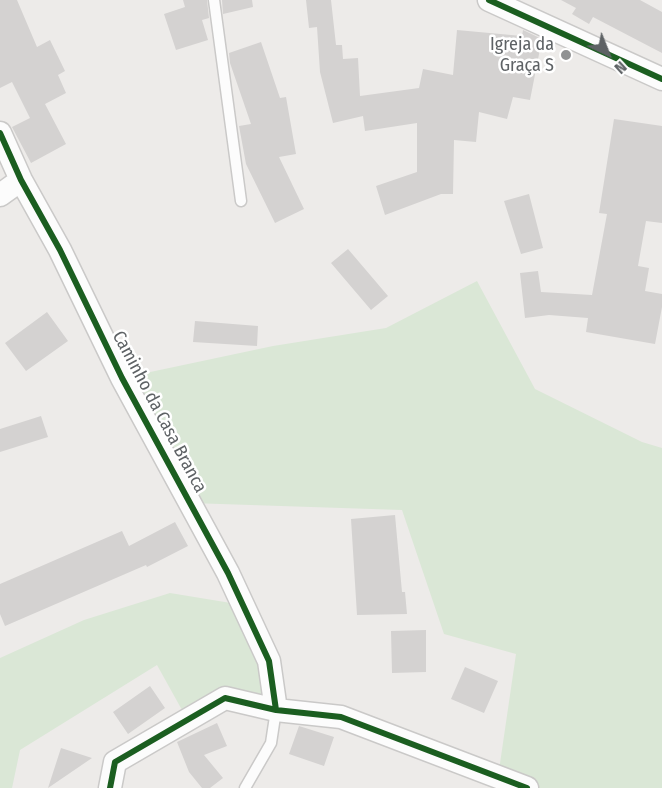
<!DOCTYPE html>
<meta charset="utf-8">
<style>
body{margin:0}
#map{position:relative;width:662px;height:788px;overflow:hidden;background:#edebe9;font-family:"Fira Sans Condensed",sans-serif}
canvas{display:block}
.north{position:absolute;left:578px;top:24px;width:60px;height:60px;-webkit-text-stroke:4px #fff;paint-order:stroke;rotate:137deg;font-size:16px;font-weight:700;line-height:24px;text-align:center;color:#5e6265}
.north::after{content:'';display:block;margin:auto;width:21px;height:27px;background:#5e6265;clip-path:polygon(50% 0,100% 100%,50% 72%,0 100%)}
</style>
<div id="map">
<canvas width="662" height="788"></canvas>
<div class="north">N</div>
</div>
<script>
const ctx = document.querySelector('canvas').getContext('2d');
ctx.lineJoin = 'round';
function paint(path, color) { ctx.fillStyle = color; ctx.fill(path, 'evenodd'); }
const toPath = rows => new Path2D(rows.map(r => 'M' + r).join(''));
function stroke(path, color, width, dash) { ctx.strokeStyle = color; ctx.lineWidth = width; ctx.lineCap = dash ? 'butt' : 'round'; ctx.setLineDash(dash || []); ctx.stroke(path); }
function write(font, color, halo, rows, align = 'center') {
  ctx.font = font + ' "Fira Sans Condensed",sans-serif'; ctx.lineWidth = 5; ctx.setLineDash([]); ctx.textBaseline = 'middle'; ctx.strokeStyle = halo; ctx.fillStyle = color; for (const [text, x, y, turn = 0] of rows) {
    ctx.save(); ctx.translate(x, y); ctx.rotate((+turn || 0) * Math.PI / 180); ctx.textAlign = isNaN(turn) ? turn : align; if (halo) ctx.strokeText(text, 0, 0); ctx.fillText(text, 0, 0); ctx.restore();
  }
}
paint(toPath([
 [477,281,535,389,642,442,662,448,662,788,527,788,498,777,516,654,444,634,402,510,190,503,122,378,273,346,386,328],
 [170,593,243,605,276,710,225,698,187,719,157,665,20,750,12,788,0,788,0,658,84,620]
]), '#dae7d6');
paint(toPath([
 [0,0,17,0,37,47,50,40,65,71,58,75,66,93,45,104,66,144,31,163,12,127,30,118,12,82,0,88],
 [183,0,207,0,209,18,202,20,208,40,176,50,164,14,185,7],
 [222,0,252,0,253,7,223,14],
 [306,0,331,0,336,45,342,45,343,59,358,58,360,96,419,88,423,69,453,75,457,30,522,36,523,30,542,39,530,100,513,97,507,119,479,112,476,142,454,140,453,194,441,194,385,215,376,186,417,172,417,123,365,131,363,116,333,123,320,72,317,27,309,28],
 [561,0,640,0,662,12,662,53,593,17,589,24,572,14,576,8],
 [261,42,280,98,286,97,296,154,279,157,304,209,275,223,246,164,239,126,251,124,230,63,229,53],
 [614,119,662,126,662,223,646,221,638,266,649,268,645,291,662,294,662,307,655,344,586,332,588,318,549,315,525,318,520,273,538,271,541,292,592,295,607,214,599,213],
 [529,194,543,248,521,254,504,201],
 [348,249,388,296,371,310,331,263],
 [47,312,68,341,26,371,5,343],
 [195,321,258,326,257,346,193,342],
 [41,416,48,437,0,452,0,429],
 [395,515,402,592,405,592,407,614,357,615,351,519],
 [175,522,188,546,147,567,146,565,5,626,0,614,0,584,122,531,129,546],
 [426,630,426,672,392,673,391,631],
 [465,667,498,681,484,713,451,699],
 [150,686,165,708,128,734,113,712],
 [217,723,227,746,204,755,223,778,210,788,202,788,189,772,177,742],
 [299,726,334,737,324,766,289,754],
 [61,748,92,758,48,788]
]), '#d4d2d1');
const service = toPath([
 [214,0,241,201],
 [245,788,271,743,276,710]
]);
const minor = toPath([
 [489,0,662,79],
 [0,133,21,180,60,250,122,378,228,573,269,661,276,710],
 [0,195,21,180],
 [110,788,115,762,225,698,276,710,341,717,527,788]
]);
stroke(service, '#cac9c8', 13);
stroke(minor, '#cac9c8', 25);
stroke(service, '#fcfcfc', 10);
stroke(minor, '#fcfcfc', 22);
stroke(toPath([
 [489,0,662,79],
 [0,133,21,180,60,250,122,378,228,573,269,661,276,710],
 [110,788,115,762,225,698,276,710,341,717,527,788]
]), '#1b5e20', 6);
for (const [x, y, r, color] of [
 [566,55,6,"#909293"]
]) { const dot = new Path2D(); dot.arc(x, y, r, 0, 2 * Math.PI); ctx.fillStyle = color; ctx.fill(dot); stroke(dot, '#fff', 2); }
write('18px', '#5e6265', '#fff', [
 ["Igreja da",554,45],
 ["Graça S",554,66]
], 'right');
write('18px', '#5e6265', '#fff', [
 ["Caminho da Casa Branca",159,412,62]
]);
</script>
